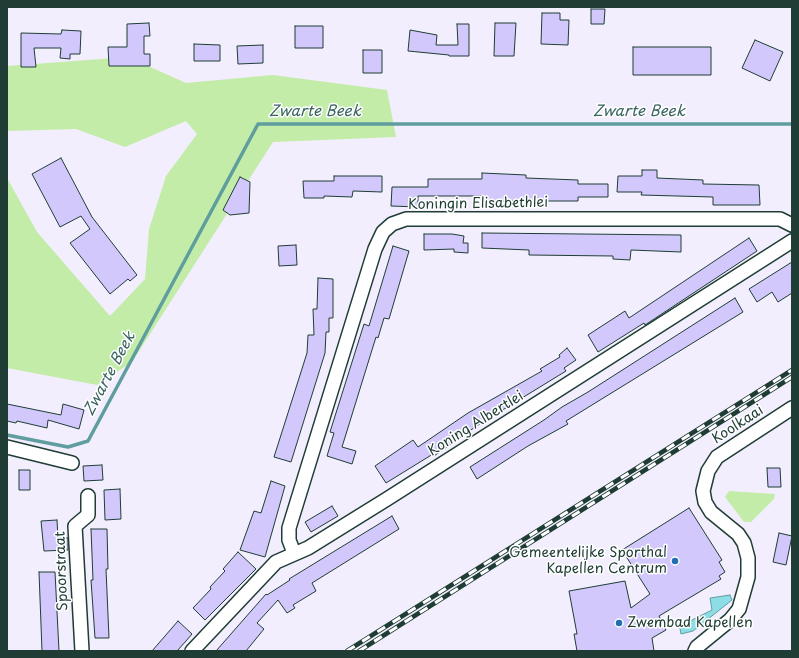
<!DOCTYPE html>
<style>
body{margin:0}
#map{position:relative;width:799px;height:658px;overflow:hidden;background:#f2eefe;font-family:"Playpen Sans",sans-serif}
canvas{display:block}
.frame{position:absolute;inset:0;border:8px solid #1f3d34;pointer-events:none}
</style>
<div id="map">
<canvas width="799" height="658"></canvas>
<div class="frame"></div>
</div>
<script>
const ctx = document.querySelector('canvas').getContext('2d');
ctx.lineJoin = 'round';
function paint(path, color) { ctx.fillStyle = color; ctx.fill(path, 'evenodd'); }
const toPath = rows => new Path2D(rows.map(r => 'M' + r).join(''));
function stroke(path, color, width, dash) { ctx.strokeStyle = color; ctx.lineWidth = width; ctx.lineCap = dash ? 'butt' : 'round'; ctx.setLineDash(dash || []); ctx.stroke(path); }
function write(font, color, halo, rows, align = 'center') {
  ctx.font = font + ' "Playpen Sans",sans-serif'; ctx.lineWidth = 3; ctx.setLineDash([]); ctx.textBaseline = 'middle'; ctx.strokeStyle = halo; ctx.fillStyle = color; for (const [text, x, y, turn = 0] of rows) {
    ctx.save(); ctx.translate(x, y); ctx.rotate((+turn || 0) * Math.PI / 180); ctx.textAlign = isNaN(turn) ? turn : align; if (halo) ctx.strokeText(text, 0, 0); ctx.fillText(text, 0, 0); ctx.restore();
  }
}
paint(toPath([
 [128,57,186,83,273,75,387,90,396,137,273,142,132,362,97,385,7,368,7,178,37,232,110,316,145,279,149,229,166,176,197,134,186,121,125,147,76,129,7,131,7,66],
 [729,491,775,494,774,499,751,522,744,522,725,497]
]), '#c2eca8');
const water = toPath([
 [730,595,732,600,693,631,681,634,679,623,690,621,712,610,710,598,730,595]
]);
paint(water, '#8cdde6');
stroke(water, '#609d9f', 1);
stroke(toPath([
 [7,435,68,447,88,441,258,124,792,124]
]), '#609d9f', 3.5);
const building = toPath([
 [591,9,605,9,604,24,591,24,591,9],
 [542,13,560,13,560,20,569,20,568,45,541,44,542,13],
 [149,23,150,36,144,36,144,54,150,54,150,66,109,66,108,47,127,47,127,24,149,23],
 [495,23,516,23,514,56,494,56,495,23],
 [457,24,469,24,469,56,449,56,449,55,408,51,410,30,437,35,436,45,458,45,457,24],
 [295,26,323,26,323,48,295,48,295,26],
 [62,30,81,31,80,54,70,54,70,59,60,58,61,48,34,48,36,67,21,67,21,33,61,34,62,30],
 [755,40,783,52,770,81,742,68,755,40],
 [194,44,220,45,220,61,194,61,194,44],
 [263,45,263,63,238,64,237,46,263,45],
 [633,47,711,47,711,75,633,75,633,47],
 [363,50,382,50,382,73,363,73,363,50],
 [61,158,92,217,137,275,130,281,128,279,110,294,70,243,90,229,81,216,60,227,32,174,61,158],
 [642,170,657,170,657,178,703,180,703,184,759,185,760,205,713,205,713,197,641,195,642,192,617,192,618,176,642,176,642,170],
 [482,173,526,175,526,178,578,180,578,184,608,184,608,197,578,197,578,201,482,201,482,196,418,196,418,207,391,206,392,187,428,187,428,179,482,179,482,173],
 [334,176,382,176,382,192,353,191,352,197,324,196,324,198,304,198,303,181,334,181,334,176],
 [240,177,250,182,249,213,230,215,223,210,240,177],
 [482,233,681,235,681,252,631,250,630,260,613,259,613,256,529,255,529,250,482,248,482,233],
 [424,234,452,234,464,236,463,243,468,243,468,253,454,252,454,249,424,250,424,234],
 [749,238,757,251,645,325,644,323,598,352,588,335,625,311,629,318,749,238],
 [296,245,297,265,279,266,278,246,296,245],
 [393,246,409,251,389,319,384,318,378,338,376,337,342,447,356,451,352,464,327,456,334,433,330,432,364,324,369,326,393,246],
 [792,262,792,293,778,302,772,292,757,302,749,289,792,262],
 [318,278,333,279,333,318,329,318,329,332,326,332,325,353,291,462,274,457,307,353,308,335,314,335,313,309,317,309,318,278],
 [735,298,743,312,566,421,568,424,528,446,477,479,470,467,544,420,562,407,588,392,735,298],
 [567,348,576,360,564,368,566,371,478,425,434,456,433,454,386,483,375,466,413,440,418,447,468,413,542,371,540,369,560,357,559,355,567,348],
 [7,404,61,415,63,404,84,410,79,429,48,420,47,428,17,421,16,423,7,421,7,404],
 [102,465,103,480,84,481,83,466,102,465],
 [767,468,780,468,781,487,768,487,767,468],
 [19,470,30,470,30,490,19,490,19,470],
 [271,481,285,486,265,557,240,550,254,511,261,513,271,481],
 [120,489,121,519,105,520,104,490,120,489],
 [332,506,338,516,311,532,305,522,332,506],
 [689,508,722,560,719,562,725,572,719,576,721,579,659,616,666,630,652,638,654,651,577,651,574,634,577,634,569,591,625,581,631,608,650,594,622,550,689,508],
 [392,516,399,529,312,583,316,591,293,605,295,608,287,613,278,600,257,623,264,629,246,651,216,651,266,594,267,595,290,580,289,579,392,516],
 [57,520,58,538,68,538,68,550,44,551,41,521,57,520],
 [91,529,107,529,108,569,106,569,109,638,95,638,91,580,93,580,91,529],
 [779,533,792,536,786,565,773,562,779,533],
 [238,552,256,569,205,620,193,608,211,589,210,587,225,571,223,569,238,552],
 [39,572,55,572,59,651,42,651,39,572],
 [178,621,192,634,186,641,177,651,152,651,178,621]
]);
paint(building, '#d2c8fb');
stroke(building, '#1f3d34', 1);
const minor = toPath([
 [7,447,72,463],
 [294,553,289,540,289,528,375,249,383,232,392,224,406,219,780,219,792,225],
 [82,651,75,526,88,515,88,496],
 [192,651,276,562,308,548,387,499,792,241],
 [695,651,697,647,730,620,739,609,748,577,748,558,744,543,738,534,711,512,705,502,703,491,708,471,717,457,792,408]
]);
stroke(minor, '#1f3d34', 16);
stroke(minor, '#fff', 13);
const rail = toPath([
 [347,651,792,370],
 [359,651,792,377]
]);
stroke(rail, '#1f3d34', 4.5);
stroke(rail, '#fff', 3, [9]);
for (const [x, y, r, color] of [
 [675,561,4,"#1f6fb2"],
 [619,623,4,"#1f6fb2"]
]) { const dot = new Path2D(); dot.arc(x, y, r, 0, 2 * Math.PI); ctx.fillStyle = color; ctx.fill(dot); stroke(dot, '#fff', 1.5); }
write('14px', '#1f3d34', '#fff', [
 ["Koningin Elisabethlei",478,204,-1],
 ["Koning Albertlei",476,424,-32],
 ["Koolkaai",738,425,-33],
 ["Spoorstraat",62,571,-92]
]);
write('14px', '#1f3d34', '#fff', [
 ["Gemeentelijke Sporthal",667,553],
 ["Kapellen Centrum",667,569],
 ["Zwembad Kapellen",627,623,"left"]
], 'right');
write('italic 15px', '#3a6560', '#fff', [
 ["Zwarte Beek",315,112],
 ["Zwarte Beek",639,112],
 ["Zwarte Beek",110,374,-62]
]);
</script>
